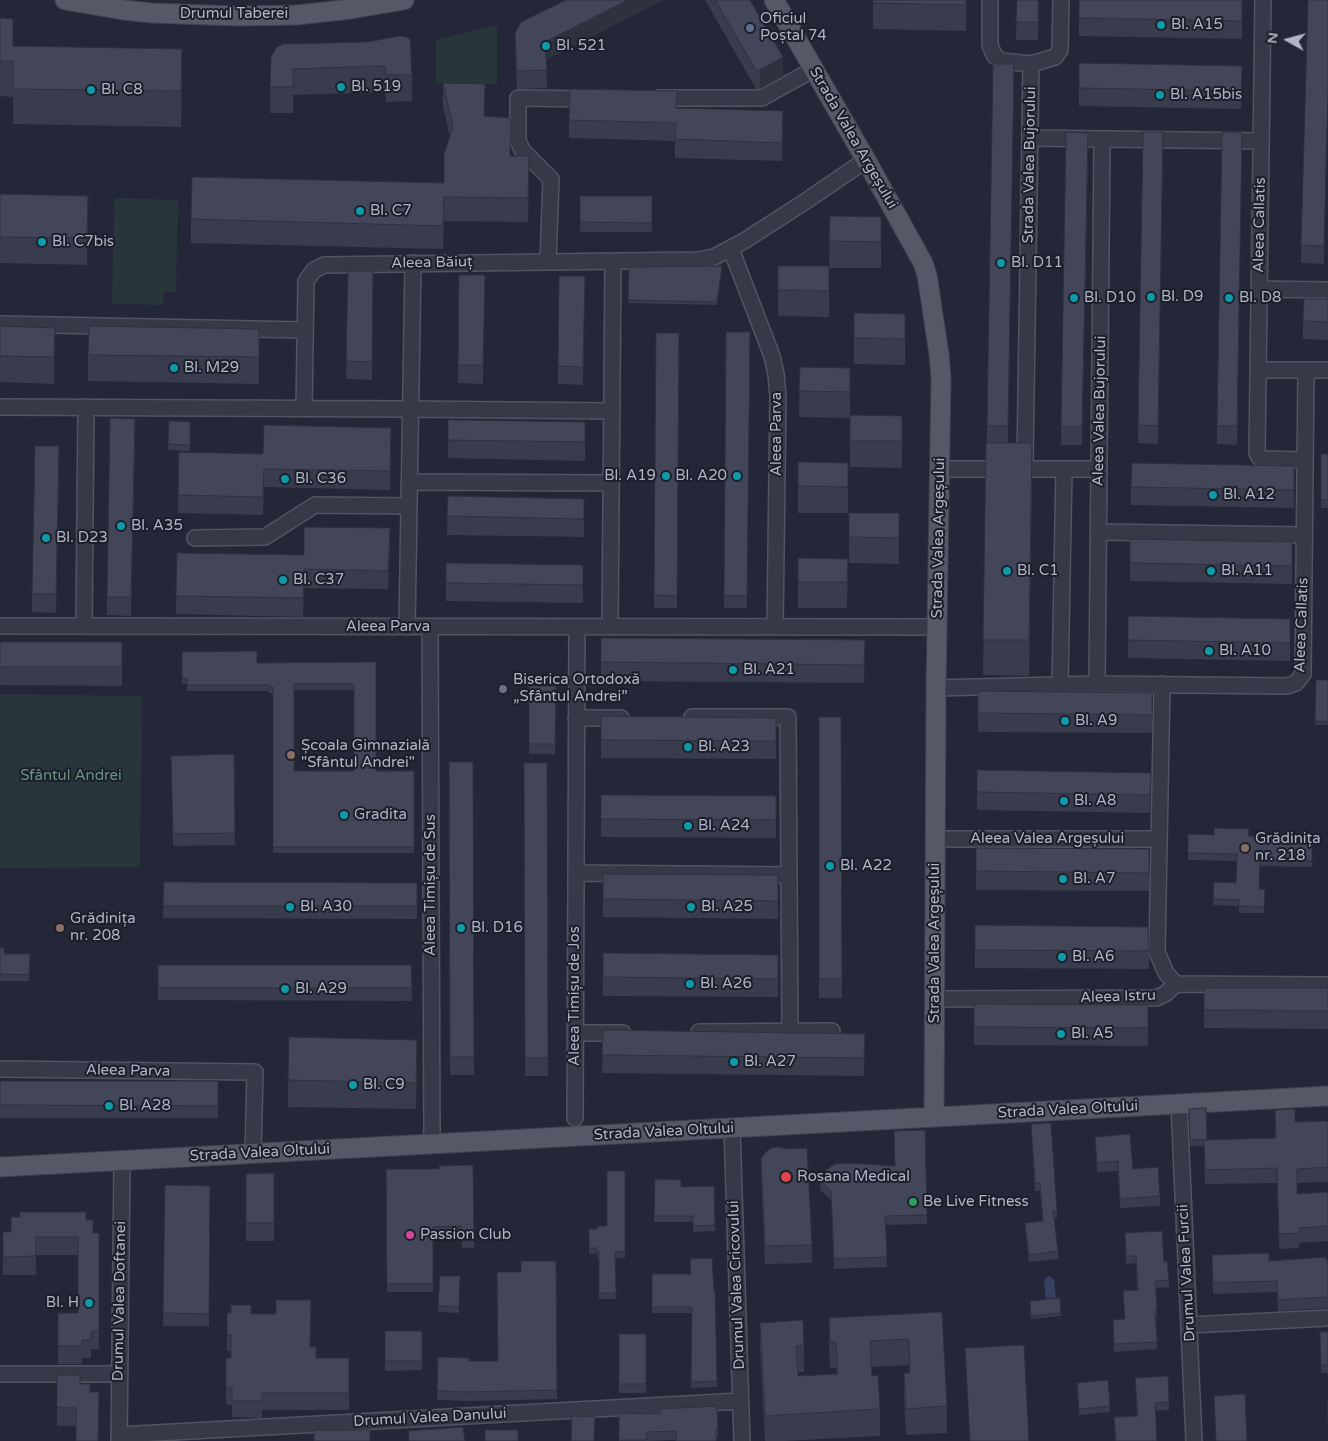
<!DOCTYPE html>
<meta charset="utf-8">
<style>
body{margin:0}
#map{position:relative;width:1328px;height:1441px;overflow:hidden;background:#232737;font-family:"Varela Round",sans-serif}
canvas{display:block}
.north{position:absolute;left:1263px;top:15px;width:50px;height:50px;-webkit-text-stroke:4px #1b1f2c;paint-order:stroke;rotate:277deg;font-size:14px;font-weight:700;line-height:20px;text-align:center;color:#b1b4c4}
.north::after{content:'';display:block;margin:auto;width:18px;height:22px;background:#b1b4c4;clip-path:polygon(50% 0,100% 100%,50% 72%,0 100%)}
</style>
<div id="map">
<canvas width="1328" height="1441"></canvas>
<div class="north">N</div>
</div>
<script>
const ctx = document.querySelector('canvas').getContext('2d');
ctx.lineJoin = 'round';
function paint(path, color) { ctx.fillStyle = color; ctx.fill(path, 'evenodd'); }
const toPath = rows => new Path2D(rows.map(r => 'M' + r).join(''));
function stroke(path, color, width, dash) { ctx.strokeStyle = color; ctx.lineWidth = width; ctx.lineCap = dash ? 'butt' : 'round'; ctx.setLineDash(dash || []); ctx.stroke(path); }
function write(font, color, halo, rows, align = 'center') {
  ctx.font = font + ' "Varela Round",sans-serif'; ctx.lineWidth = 4; ctx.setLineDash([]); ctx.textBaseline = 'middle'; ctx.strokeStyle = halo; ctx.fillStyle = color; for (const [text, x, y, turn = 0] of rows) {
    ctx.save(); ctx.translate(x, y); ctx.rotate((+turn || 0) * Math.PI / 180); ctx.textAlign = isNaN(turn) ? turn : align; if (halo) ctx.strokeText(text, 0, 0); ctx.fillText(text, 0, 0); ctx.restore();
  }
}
paint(toPath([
 [497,25,497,84,436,83,436,40],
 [114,198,178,200,176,292,164,292,163,305,112,304],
 [0,694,142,696,140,867,0,868]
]), '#28353b');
paint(toPath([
 [1048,1276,1051,1277,1054,1280,1056,1298,1046,1299,1044,1281]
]), '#39405f');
const minor = toPath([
 [990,0,990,45,994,55,1001,61,1031,64,1055,57,1060,50,1061,0],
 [1263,0,1257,453,1259,457,1262,459,1305,460],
 [658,98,762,98,814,69],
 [1030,138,1261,141],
 [731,249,772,356,776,374,778,397,775,627],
 [548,261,551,179,522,150,518,140,518,98,590,99],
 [1259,289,1328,290],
 [0,324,305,330],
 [1258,370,1328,370],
 [0,407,411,409,612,411],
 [304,408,306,281,314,270,324,265,697,260,714,257,744,241,806,201,866,160],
 [1025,462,1031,64],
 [940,469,1099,469],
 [409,482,611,483],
 [1098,532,1304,535],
 [195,538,265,537,315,505,409,506],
 [0,626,937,627],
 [84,626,86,407],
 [407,627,413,263],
 [430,627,432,1144],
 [610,627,613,261],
 [1097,684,1102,139],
 [1162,684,1157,952,1166,973,1176,984],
 [1060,685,1064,469],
 [936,688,1097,684,1287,686,1296,683,1303,674,1306,370],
 [692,717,788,717,790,1031],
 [576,718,621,718],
 [935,839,1159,839],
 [576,873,789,875],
 [934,999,1156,998,1165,994,1176,984,1328,985],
 [699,1032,832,1031],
 [575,1033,623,1033],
 [0,1069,255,1072,253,1154],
 [1179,1104,1194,1441],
 [575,1118,577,627],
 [732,1128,742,1441],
 [1189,1325,1328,1318],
 [0,1374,120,1374],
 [119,1435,741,1401],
 [119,1441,122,1161]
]);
const major = toPath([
 [65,0,123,10,152,13,237,16,296,15,351,9,404,0],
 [774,0,866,160,923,263,927,275,939,354,941,379,936,688,934,1117],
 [0,1167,1328,1096]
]);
stroke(minor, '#515462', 18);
stroke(major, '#3f4251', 21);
stroke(minor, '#363947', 15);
stroke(major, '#545867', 19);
paint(toPath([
 [566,0,664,0,546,60,547,88,517,89,515,52,515,33],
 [705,0,750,0,783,75,760,89,756,89],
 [967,0,966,31,873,29,873,3],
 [1017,0,1039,0,1038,40,1016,40],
 [1079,0,1242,0,1242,39,1079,36],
 [1328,0,1324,264,1301,263,1301,245],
 [0,18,13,46,182,84,181,127,13,124,13,97,0,96],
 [367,42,412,75,412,101,386,102,385,92,293,95,293,113,270,113,271,57],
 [1079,63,1242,66,1241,109,1079,106],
 [1014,64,1008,443,1032,478,1029,676,983,675,987,426],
 [443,83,484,116,510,156,529,180,528,222,444,221,443,249,191,243,191,219,444,183,444,154,450,137,443,107],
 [677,108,783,129,782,161,675,158,675,141,569,138,569,120],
 [1163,132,1158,444,1138,443,1138,425],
 [1242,133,1237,445,1217,444,1217,426],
 [1088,151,1082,445,1061,445,1061,427],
 [0,194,88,222,87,265,0,263],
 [580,196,652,196,652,232,580,232],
 [830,216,881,217,881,268,829,268],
 [778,266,829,266,829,317,778,316],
 [629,267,722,269,717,305,628,303],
 [348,271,373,290,372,380,346,379],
 [459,275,485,275,483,384,458,383],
 [585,276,583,385,558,384,558,366],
 [1328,299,1328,340,1303,339,1303,321],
 [854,313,905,314,905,365,854,364],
 [0,326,55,354,54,384,0,382],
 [726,332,750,332,747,608,724,608],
 [656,333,679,333,677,608,654,608],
 [88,355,259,355,259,384,88,381],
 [800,367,850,368,850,418,799,417],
 [850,415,902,416,902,468,850,467],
 [448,420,585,422,585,461,448,458],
 [169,421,190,422,190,451,168,450],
 [135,437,131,616,107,615,107,597],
 [391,446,390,490,264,487,263,515,178,513,179,452,263,454],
 [1321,454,1328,454,1328,508,1321,508],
 [798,462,848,463,848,513,798,513],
 [59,464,56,613,32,612,32,594],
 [1294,466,1294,508,1131,505,1131,487],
 [448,496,584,499,584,537,447,535],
 [849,513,899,513,899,564,849,563],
 [1130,539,1292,542,1292,584,1130,581],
 [390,546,388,589,304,588,303,617,176,614,177,553,304,555],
 [848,559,847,608,798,608,798,582],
 [446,563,583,565,583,603,446,601],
 [1128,616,1290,619,1290,661,1128,658],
 [601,638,865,640,864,683,601,681],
 [0,642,122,642,122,686,0,685],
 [182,652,257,663,376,662,376,771,414,771,414,853,273,853,273,693,269,693,269,691,187,691,187,684,182,684],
 [294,690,354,690,354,771,294,771],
 [1316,680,1328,680,1328,725,1315,725],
 [529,686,556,686,555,754,529,754],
 [978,691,1152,693,1152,733,978,732],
 [601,716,776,718,776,759,601,758],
 [819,717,841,717,842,998,819,998],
 [234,754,235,845,173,846,171,756],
 [449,762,473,762,474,1075,450,1075],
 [524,763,547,763,548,1076,525,1076],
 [977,770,1151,773,1150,813,977,810],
 [601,795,776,796,776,838,601,837],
 [1214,835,1249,836,1288,843,1312,843,1312,867,1260,866,1259,889,1265,889,1264,913,1239,913,1239,906,1213,905,1214,882,1236,883,1237,861,1188,860,1188,853],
 [976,848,1149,849,1149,891,976,890],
 [603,874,778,875,778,919,603,917],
 [164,882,417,883,417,919,163,918],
 [975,925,1149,951,1149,969,975,968],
 [0,948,4,954,30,954,29,981,0,981],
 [603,953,778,955,778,997,603,996],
 [158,965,411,965,412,1001,158,1000],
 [1204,988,1328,988,1328,1029,1204,1028],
 [974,1004,1148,1005,1148,1046,974,1045],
 [603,1030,865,1034,864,1076,602,1073],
 [417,1066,416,1109,288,1107,288,1080],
 [0,1081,218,1081,218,1118,0,1118],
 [1189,1109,1207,1140,1275,1138,1275,1110,1295,1122,1328,1121,1328,1182,1297,1183,1297,1194,1328,1192,1328,1241,1299,1243,1299,1248,1279,1249,1277,1183,1205,1184,1204,1146,1190,1146],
 [1031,1124,1057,1211,1057,1218,1054,1218,1058,1251,1058,1259,1029,1262,1025,1230,1025,1223,1043,1221,1040,1191,1035,1191],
 [925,1130,927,1224,886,1225,887,1267,834,1269,831,1200,820,1190,820,1180,895,1166],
 [1095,1137,1160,1196,1160,1206,1120,1208,1118,1171,1097,1172],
 [761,1158,812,1245,812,1263,765,1264,761,1176],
 [473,1165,474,1248,462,1248,462,1234,433,1235,433,1292,387,1292,386,1169,439,1169],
 [625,1171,625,1258,615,1258,616,1299,599,1299,599,1258,597,1258,597,1254,589,1254,589,1229,597,1229,607,1226],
 [274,1173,274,1241,246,1241,246,1174],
 [655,1179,681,1187,714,1186,715,1231,693,1232,693,1222,654,1222],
 [165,1185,210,1186,209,1326,163,1326],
 [86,1220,93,1233,99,1233,99,1349,91,1349,91,1358,82,1358,82,1364,58,1364,58,1313,78,1313,78,1255,36,1255,36,1275,3,1275,3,1232,11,1232],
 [1125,1240,1164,1262,1169,1280,1169,1287,1156,1288,1157,1309,1157,1317,1156,1317,1157,1349,1114,1352,1113,1320,1125,1319,1123,1291,1137,1290,1136,1263,1126,1264],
 [1212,1255,1269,1261,1328,1260,1328,1308,1278,1311,1277,1292,1213,1294],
 [556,1261,557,1399,468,1401,437,1400,437,1391,469,1361,497,1361,521,1272],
 [652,1274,715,1291,717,1387,691,1388,692,1313,652,1313],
 [440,1276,460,1276,459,1313,438,1312],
 [1060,1298,1061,1316,1031,1319,1030,1304],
 [942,1312,947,1406,947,1433,906,1435,904,1399,904,1373,909,1373,909,1365,872,1367,872,1376,880,1409,880,1436,783,1441,765,1441,760,1349,760,1323,804,1346,804,1372,798,1372,798,1376,837,1374,836,1368,830,1368,829,1344,829,1318],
 [227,1313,251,1314,310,1347,316,1358,349,1358,349,1410,262,1410,262,1418,232,1417,232,1405,226,1404,226,1358,231,1358,231,1351,227,1351],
 [385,1331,422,1331,422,1370,385,1371],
 [1320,1332,1328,1332,1328,1373,1321,1373],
 [619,1334,646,1334,646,1393,619,1393],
 [965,1348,1029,1441,970,1441],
 [57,1375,80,1375,76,1426,57,1426],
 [1135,1378,1169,1402,1169,1410,1155,1411,1157,1441,1115,1441,1114,1417,1137,1416],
 [1077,1383,1110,1406,1110,1412,1079,1415],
 [619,1413,718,1429,718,1438,647,1441,619,1441]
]), '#393c4c');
paint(toPath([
 [628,0,664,0,545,60,545,42],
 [966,0,967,0,966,31],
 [182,49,182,84,181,127,181,91],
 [783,57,783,75,760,89,760,70],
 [1328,90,1328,108,1324,264,1324,246],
 [529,156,529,180,528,222,528,198],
 [88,196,88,222,87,265,87,238],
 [444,197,444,221,443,249,443,226],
 [55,328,55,354,54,384,54,357],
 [1032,443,1032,478,1029,676,1029,640],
 [264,469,264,487,263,515,263,497],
 [304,569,304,588,303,617,303,598],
 [417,1040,417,1066,416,1109,416,1083]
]), '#2e313e');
const building = toPath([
 [566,0,628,0,545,42,547,70,517,71,515,33,521,22,566,0],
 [715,0,750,0,783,57,760,70,756,70,715,0],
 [873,0,966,0,966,5,873,3,873,0],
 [1017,0,1038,0,1038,22,1016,22,1017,0],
 [1079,0,1242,0,1242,21,1079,18,1079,0],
 [1308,0,1328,0,1328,90,1324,246,1301,245,1308,0],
 [0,18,13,19,13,46,182,49,181,91,13,89,13,61,0,61,0,18],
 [399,36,406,37,410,39,412,75,386,75,385,66,293,69,293,87,270,87,271,57,277,47,284,44,367,42,399,36],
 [1079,63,1242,66,1241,91,1079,88,1079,63],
 [993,64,1014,64,1008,426,987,426,993,64],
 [443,83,485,84,484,116,509,118,511,123,510,156,529,156,528,198,444,197,443,226,191,219,192,177,444,183,444,154,453,127,443,83],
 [570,89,677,91,676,108,783,111,782,143,675,139,676,123,569,120,570,89],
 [1066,132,1088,133,1082,427,1061,427,1066,132],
 [1143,132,1163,132,1158,426,1138,425,1143,132],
 [1222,132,1242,133,1237,426,1217,426,1222,132],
 [0,194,88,196,87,238,0,237,0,194],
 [580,196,652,196,652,223,580,222,580,196],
 [830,216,881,217,881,242,829,241,830,216],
 [722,266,717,302,628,300,629,267,722,266],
 [778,266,829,266,829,291,778,290,778,266],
 [348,271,373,271,372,362,346,361,348,271],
 [459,275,485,275,483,365,458,365,459,275],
 [559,276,585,276,583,367,558,366,559,276],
 [1304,299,1328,299,1328,322,1303,321,1304,299],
 [854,313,905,314,905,339,854,338,854,313],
 [0,326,55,328,54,357,0,356,0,326],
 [89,326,259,329,259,357,88,355,89,326],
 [726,332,750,332,747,596,724,596,726,332],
 [656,333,679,333,677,596,654,595,656,333],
 [800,367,850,368,850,392,799,391,800,367],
 [850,415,902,416,902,441,850,441,850,415],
 [110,418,135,419,131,597,107,597,110,418],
 [448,420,585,422,585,442,448,440,448,420],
 [169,421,190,422,190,445,168,444,169,421],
 [264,425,391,428,390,471,264,469,263,497,178,495,179,452,263,454,264,425],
 [986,443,1032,443,1029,640,983,640,986,443],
 [35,446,59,446,56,594,32,594,35,446],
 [1321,454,1328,454,1328,500,1321,500,1321,454],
 [798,462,848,463,848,487,798,486,798,462],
 [1132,463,1294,466,1294,490,1131,487,1132,463],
 [448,496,584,499,584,519,447,516,448,496],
 [849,513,899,513,899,538,849,537,849,513],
 [304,527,390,528,388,571,304,569,303,598,176,596,177,553,304,555,304,527],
 [1130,539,1292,542,1292,566,1130,563,1130,539],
 [798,558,848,559,847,582,798,582,798,558],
 [446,563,583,565,583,585,446,583,446,563],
 [1128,616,1290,619,1290,643,1128,640,1128,616],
 [601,638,865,640,864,665,601,662,601,638],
 [0,642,122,642,122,667,0,667,0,642],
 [257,651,257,663,376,662,376,771,414,771,414,847,273,847,273,687,269,687,269,685,187,685,187,678,182,678,182,652,257,651],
 [294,684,354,684,354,771,294,771,294,684],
 [1316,680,1328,680,1328,722,1315,721,1316,680],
 [529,686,556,686,555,744,529,744,529,686],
 [978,691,1152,693,1152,715,978,713,978,691],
 [601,716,776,718,776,741,601,740,601,716],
 [819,717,841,717,842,979,819,979,819,717],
 [234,754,235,833,173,834,171,756,234,754],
 [449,762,473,762,474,1057,450,1057,449,762],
 [524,763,547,763,548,1058,525,1058,524,763],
 [977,770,1151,773,1150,795,977,792,977,770],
 [601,795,776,796,776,820,601,819,601,795],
 [1214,828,1249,829,1248,836,1288,837,1288,843,1312,843,1312,861,1260,860,1259,889,1265,889,1264,907,1239,906,1239,900,1213,899,1214,882,1236,883,1237,854,1188,853,1188,834,1214,835,1214,828],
 [976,848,1149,849,1149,873,976,871,976,848],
 [603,874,778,875,778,901,603,899,603,874],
 [164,882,417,883,417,906,163,906,164,882],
 [975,925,1148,927,1149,951,975,950,975,925],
 [0,948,4,948,4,954,30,954,29,975,0,974,0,948],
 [603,953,778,955,778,979,603,977,603,953],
 [158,965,411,965,412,988,158,988,158,965],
 [1204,988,1328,988,1328,1011,1204,1010,1204,988],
 [974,1004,1148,1005,1148,1028,974,1027,974,1004],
 [603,1030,865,1034,864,1058,602,1055,603,1030],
 [289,1037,417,1040,416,1083,288,1080,289,1037],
 [0,1081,218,1081,218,1106,0,1105,0,1081],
 [1206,1108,1207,1140,1190,1140,1189,1109,1206,1108],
 [1295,1109,1295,1122,1328,1121,1328,1167,1297,1169,1297,1194,1328,1192,1328,1226,1299,1228,1299,1233,1279,1234,1277,1168,1205,1170,1204,1140,1276,1138,1275,1110,1295,1109],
 [1051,1123,1057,1211,1053,1211,1058,1251,1029,1255,1025,1223,1043,1221,1040,1183,1035,1183,1031,1124,1051,1123],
 [925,1130,927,1215,885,1216,887,1257,834,1259,831,1191,820,1180,827,1169,835,1164,847,1163,895,1166,894,1131,925,1130],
 [1130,1134,1133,1169,1158,1167,1160,1196,1120,1199,1118,1161,1097,1163,1095,1137,1130,1134],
 [778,1147,788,1149,807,1148,812,1245,765,1246,761,1158,766,1152,771,1148,778,1147],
 [473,1165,474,1240,462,1240,462,1226,433,1227,433,1284,387,1284,386,1169,439,1169,439,1166,473,1165],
 [607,1171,625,1171,625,1252,615,1252,616,1293,599,1293,599,1252,597,1252,597,1248,589,1248,589,1229,597,1229,597,1226,607,1226,607,1171],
 [274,1173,274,1223,246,1223,246,1174,274,1173],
 [655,1179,681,1180,681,1187,714,1186,715,1225,693,1226,693,1216,654,1216,655,1179],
 [165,1185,210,1186,209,1314,163,1313,165,1185],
 [20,1212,86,1212,86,1220,93,1220,93,1233,99,1233,99,1331,91,1331,91,1340,82,1340,82,1346,58,1346,58,1313,78,1313,78,1237,36,1237,36,1256,3,1257,3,1232,11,1232,11,1217,20,1217,20,1212],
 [1162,1231,1164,1262,1167,1261,1169,1280,1155,1281,1157,1309,1155,1310,1157,1342,1114,1344,1113,1320,1125,1319,1123,1291,1138,1290,1136,1256,1126,1256,1125,1233,1162,1231],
 [1269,1253,1269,1261,1326,1257,1326,1260,1328,1260,1328,1297,1278,1300,1277,1281,1213,1283,1212,1255,1269,1253],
 [712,1258,714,1291,715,1291,717,1381,691,1382,692,1307,652,1307,652,1274,691,1274,690,1259,712,1258],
 [521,1261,556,1261,557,1390,468,1392,437,1391,438,1357,469,1358,469,1361,498,1361,497,1272,521,1272,521,1261],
 [440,1276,460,1276,459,1307,438,1306,440,1276],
 [1060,1298,1061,1313,1031,1316,1030,1301,1060,1298],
 [276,1300,311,1300,310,1347,316,1347,316,1358,349,1358,349,1393,262,1393,262,1401,232,1401,232,1388,226,1388,226,1358,231,1358,231,1335,227,1335,227,1313,231,1313,231,1305,251,1305,251,1314,276,1314,276,1300],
 [942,1312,947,1406,906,1409,904,1373,910,1373,909,1339,870,1341,872,1376,878,1375,880,1409,765,1416,760,1323,803,1320,804,1346,796,1346,798,1376,838,1374,836,1342,830,1342,829,1318,942,1312],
 [385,1331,422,1331,422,1361,385,1361,385,1331],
 [1320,1332,1328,1332,1328,1365,1321,1365,1320,1332],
 [619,1334,646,1334,646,1384,619,1384,619,1334],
 [1024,1345,1029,1441,970,1441,965,1348,1024,1345],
 [57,1375,80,1375,80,1384,90,1384,90,1392,99,1392,98,1441,76,1441,76,1408,57,1407,57,1375],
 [1168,1376,1169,1402,1155,1403,1157,1441,1116,1441,1114,1417,1138,1416,1135,1378,1168,1376],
 [1108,1380,1110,1406,1079,1409,1077,1383,1108,1380],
 [1245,1394,1247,1441,1216,1441,1214,1396,1245,1394],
 [1328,1401,1328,1429,1327,1402,1328,1401],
 [717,1406,718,1429,716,1429,716,1441,676,1441,676,1431,647,1432,646,1440,619,1440,619,1413,661,1414,660,1409,717,1406],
 [572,1416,595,1417,594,1441,571,1441,572,1416],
 [463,1427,465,1441,409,1441,408,1431,463,1427],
 [314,1430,370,1430,370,1441,314,1441,314,1430],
 [485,1430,518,1430,518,1441,485,1441,485,1430]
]);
paint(building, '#424658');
stroke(building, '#2e313e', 1);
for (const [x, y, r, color] of [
 [1161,25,5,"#0f9aa8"],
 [750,28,5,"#5c6f8a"],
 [546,46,5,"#0f9aa8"],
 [341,87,5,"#0f9aa8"],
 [91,90,5,"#0f9aa8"],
 [1160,95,5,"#0f9aa8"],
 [360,211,5,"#0f9aa8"],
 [42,242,5,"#0f9aa8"],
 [1001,263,5,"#0f9aa8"],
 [1151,297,5,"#0f9aa8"],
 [1074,298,5,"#0f9aa8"],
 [1229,298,5,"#0f9aa8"],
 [174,368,5,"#0f9aa8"],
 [666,476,5,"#0f9aa8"],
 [737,476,5,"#0f9aa8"],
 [285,479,5,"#0f9aa8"],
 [1213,495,5,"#0f9aa8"],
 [121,526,5,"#0f9aa8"],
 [46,538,5,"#0f9aa8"],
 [1007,571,5,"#0f9aa8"],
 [1211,571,5,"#0f9aa8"],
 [283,580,5,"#0f9aa8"],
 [1209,651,5,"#0f9aa8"],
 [733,670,5,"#0f9aa8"],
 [503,689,5,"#6b7280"],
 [1065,721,5,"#0f9aa8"],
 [688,747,5,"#0f9aa8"],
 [291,755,5,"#8d6e63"],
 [1064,801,5,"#0f9aa8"],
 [344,815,5,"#0f9aa8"],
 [688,826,5,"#0f9aa8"],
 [1245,848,5,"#8d6e63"],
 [830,866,5,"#0f9aa8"],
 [1063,879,5,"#0f9aa8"],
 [290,907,5,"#0f9aa8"],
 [691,907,5,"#0f9aa8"],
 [60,928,5,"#8d6e63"],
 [461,928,5,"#0f9aa8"],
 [1062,957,5,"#0f9aa8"],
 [690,984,5,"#0f9aa8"],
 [285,989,5,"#0f9aa8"],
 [1061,1034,5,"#0f9aa8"],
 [734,1062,5,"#0f9aa8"],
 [353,1085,5,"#0f9aa8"],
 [109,1106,5,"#0f9aa8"],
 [786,1177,6,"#e0444e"],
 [913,1202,5,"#2e9e5b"],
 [410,1235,5,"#d1479c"],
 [89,1303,5,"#0f9aa8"]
]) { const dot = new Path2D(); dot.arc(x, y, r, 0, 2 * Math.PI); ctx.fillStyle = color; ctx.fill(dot); stroke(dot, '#1b1f2c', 2); }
write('15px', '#b1b4c4', '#1b1f2c', [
 ["Drumul Taberei",234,14],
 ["Strada Valea Argeșului",853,138,60],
 ["Strada Valea Bujorului",1030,165,-89],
 ["Aleea Callatis",1260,225,-89],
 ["Aleea Băiuț",432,263,-1],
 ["Aleea Valea Bujorului",1100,411,-89],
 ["Aleea Parva",777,434,-90],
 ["Strada Valea Argeșului",939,538,-89],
 ["Aleea Callatis",1302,625,-88],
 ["Aleea Parva",388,627],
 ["Aleea Valea Argeșului",1047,839],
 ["Aleea Timișu de Sus",431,885,-90],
 ["Strada Valea Argeșului",935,943,-90],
 ["Aleea Timișu de Jos",575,996,-90],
 ["Aleea Istru",1118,997,-2],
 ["Aleea Parva",128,1071,1],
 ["Strada Valea Oltului",1068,1110,-3],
 ["Strada Valea Oltului",664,1132,-3],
 ["Strada Valea Oltului",260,1153,-3],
 ["Drumul Valea Furcii",1187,1273,-93],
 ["Drumul Valea Cricovului",737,1285,-92],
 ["Drumul Valea Doftanei",120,1301,-89],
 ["Drumul Valea Danului",430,1418,-3]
]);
write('15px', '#b1b4c4', '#1b1f2c', [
 ["Oficiul",760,19],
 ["Poștal 74",760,36],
 ["Bl. A15",1171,25],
 ["Bl. 521",556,46],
 ["Bl. 519",351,87],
 ["Bl. C8",101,90],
 ["Bl. A15bis",1170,95],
 ["Bl. C7",370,211],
 ["Bl. C7bis",52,242],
 ["Bl. D11",1011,263],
 ["Bl. D9",1161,297],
 ["Bl. D10",1084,298],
 ["Bl. D8",1239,298],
 ["Bl. M29",184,368],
 ["Bl. A19",656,476,"right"],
 ["Bl. A20",727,476,"right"],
 ["Bl. C36",295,479],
 ["Bl. A12",1223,495],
 ["Bl. A35",131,526],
 ["Bl. D23",56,538],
 ["Bl. C1",1017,571],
 ["Bl. A11",1221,571],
 ["Bl. C37",293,580],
 ["Bl. A10",1219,651],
 ["Bl. A21",743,670],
 ["Biserica Ortodoxă",513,680],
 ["„Sfântul Andrei”",513,697],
 ["Bl. A9",1075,721],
 ["Școala Gimnazială",301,746],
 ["\"Sfântul Andrei\"",301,763],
 ["Bl. A23",698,747],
 ["Bl. A8",1074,801],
 ["Gradita",354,815],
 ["Bl. A24",698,826],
 ["Grădinița",1255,839],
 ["nr. 218",1255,856],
 ["Bl. A22",840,866],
 ["Bl. A7",1073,879],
 ["Bl. A30",300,907],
 ["Bl. A25",701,907],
 ["Grădinița",70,919],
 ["nr. 208",70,936],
 ["Bl. D16",471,928],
 ["Bl. A6",1072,957],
 ["Bl. A26",700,984],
 ["Bl. A29",295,989],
 ["Bl. A5",1071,1034],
 ["Bl. A27",744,1062],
 ["Bl. C9",363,1085],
 ["Bl. A28",119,1106],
 ["Rosana Medical",797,1177],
 ["Be Live Fitness",923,1202],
 ["Passion Club",420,1235],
 ["Bl. H",79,1303,"right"]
], 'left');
write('15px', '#6a927c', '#1b1f2c', [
 ["Sfântul Andrei",71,776]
]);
</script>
